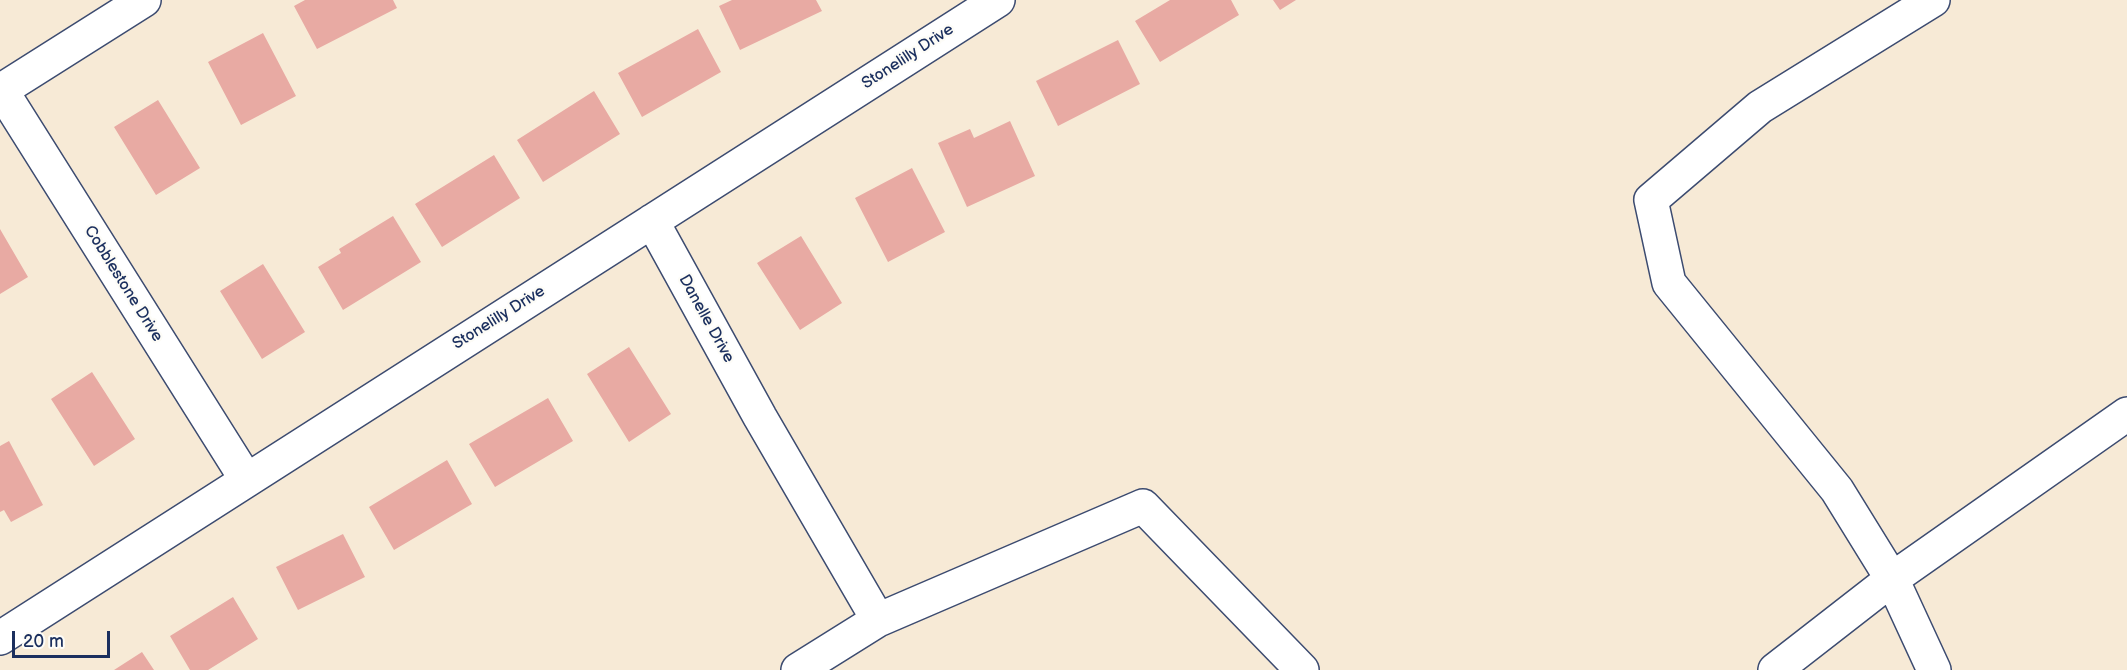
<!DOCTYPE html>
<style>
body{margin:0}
#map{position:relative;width:2127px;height:670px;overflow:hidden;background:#f7ead6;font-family:"Balsamiq Sans",sans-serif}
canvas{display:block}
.scale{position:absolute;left:12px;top:631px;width:98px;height:27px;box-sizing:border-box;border:3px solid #1b2f5e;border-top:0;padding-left:8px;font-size:18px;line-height:21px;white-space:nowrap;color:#1b2f5e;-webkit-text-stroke:4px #fdfcf7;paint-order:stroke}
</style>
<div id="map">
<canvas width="2127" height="670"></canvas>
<div class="scale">20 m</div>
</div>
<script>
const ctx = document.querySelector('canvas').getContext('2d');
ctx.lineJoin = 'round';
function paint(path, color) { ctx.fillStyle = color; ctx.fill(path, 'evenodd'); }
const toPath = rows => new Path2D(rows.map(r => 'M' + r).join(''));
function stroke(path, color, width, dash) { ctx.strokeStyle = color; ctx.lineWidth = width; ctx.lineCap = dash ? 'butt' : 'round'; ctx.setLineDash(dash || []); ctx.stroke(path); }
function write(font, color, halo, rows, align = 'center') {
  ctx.font = font + ' "Balsamiq Sans",sans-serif'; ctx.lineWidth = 4.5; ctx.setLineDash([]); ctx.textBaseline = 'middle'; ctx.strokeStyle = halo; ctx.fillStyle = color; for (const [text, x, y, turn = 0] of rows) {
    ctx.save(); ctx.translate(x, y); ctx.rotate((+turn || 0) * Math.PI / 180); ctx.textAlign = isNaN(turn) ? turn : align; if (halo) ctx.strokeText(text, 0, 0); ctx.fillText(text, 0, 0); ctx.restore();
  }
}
paint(toPath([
 [305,0,393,0,397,8,317,49,294,6],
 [732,0,816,0,822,11,740,50,719,6],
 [1170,0,1231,0,1239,15,1160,62,1135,21],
 [1273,0,1296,0,1280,10],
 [698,29,721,72,642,117,618,73],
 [263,33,296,96,241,125,208,62],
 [1118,40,1140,84,1058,126,1036,81],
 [594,91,620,134,543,182,517,140],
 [158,100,200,168,156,195,114,127],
 [1010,121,1035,176,967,207,938,143,970,129,974,138],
 [494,155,520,198,442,247,415,204],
 [912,168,945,232,888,262,855,198],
 [393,216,421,262,343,310,318,267,341,253,339,249],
 [0,229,28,277,0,294],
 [801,236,842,303,800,330,757,263],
 [263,264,305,332,262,359,220,291],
 [629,347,671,414,629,442,587,374],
 [92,372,135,439,94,466,51,399],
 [548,398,573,441,495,487,469,444],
 [9,441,43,505,11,522,4,510,0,512,0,446],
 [447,460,472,504,394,550,369,507],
 [343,534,365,577,298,610,276,567],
 [233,597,258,639,208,670,190,670,170,636],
 [142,652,154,670,114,670]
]), '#e8aaa3');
const minor = toPath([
 [1933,0,1760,107,1651,200,1669,283,1837,490,1892,579,1934,670],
 [0,88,246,479],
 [0,91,144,0],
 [652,221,760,417,878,620],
 [0,638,998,0],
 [798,670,878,620,1143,506,1302,670],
 [1775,670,1892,579,2127,414]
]);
stroke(minor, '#3c4b70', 36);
stroke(minor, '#fff', 33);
write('16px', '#1b2f5e', '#fdfcf7', [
 ["Stonelilly Drive",908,57,-33],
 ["Cobblestone Drive",123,284,58],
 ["Stonelilly Drive",499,318,-32],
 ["Danelle Drive",706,319,61]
]);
</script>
